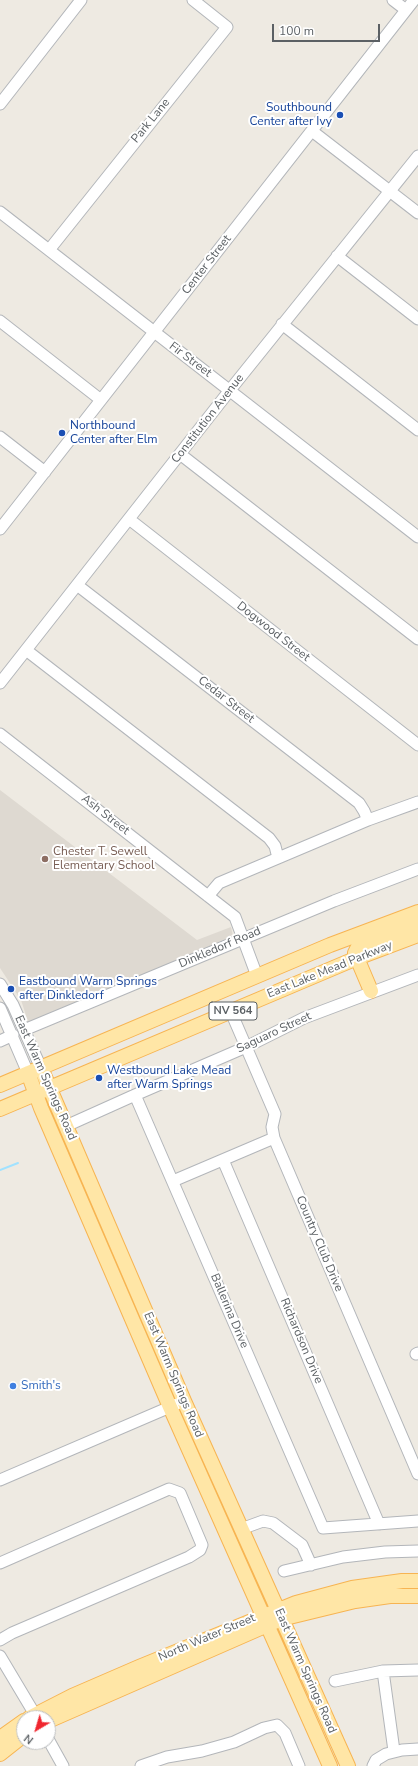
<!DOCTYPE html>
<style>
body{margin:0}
#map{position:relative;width:418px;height:1766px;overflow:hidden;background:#eeeae2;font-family:"Nunito Sans",sans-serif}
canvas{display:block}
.north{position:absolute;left:16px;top:1710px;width:40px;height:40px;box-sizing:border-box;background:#fff;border:1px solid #bdbfc1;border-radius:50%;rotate:218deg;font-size:11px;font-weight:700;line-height:16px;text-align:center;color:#5b6064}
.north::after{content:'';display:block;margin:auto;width:14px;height:18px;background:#f0262f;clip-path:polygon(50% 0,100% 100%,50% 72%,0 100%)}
.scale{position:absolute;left:272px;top:24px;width:108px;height:18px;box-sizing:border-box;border:2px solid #5b6064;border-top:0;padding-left:5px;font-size:12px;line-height:14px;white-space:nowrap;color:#5b6064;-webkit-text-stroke:3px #fff;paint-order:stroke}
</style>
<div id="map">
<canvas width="418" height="1766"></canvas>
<div class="north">N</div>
<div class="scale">100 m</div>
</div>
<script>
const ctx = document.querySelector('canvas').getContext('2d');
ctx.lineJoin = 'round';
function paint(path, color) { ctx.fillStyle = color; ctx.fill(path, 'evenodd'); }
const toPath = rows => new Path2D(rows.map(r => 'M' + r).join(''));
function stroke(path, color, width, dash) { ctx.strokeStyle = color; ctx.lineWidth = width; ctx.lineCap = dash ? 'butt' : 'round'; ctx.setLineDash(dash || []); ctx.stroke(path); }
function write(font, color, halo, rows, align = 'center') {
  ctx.font = font + ' "Nunito Sans",sans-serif'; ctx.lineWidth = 4; ctx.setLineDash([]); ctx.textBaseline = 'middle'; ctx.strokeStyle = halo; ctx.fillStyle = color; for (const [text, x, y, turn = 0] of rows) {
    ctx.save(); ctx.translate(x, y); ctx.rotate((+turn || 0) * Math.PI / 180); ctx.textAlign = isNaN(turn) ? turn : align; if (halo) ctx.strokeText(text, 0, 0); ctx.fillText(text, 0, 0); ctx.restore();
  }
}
paint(toPath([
 [0,790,197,940,231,927,235,946,31,1031,21,1000,0,968]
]), '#ded9d1');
stroke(toPath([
 [0,1170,18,1163]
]), '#a1e2ff', 2);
const minor = toPath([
 [393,0,406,10],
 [0,104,81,0],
 [312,131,418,213],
 [0,212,418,537],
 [49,250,227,27,193,0],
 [337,256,418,319],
 [0,321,101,400],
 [282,324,418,430],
 [0,437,45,472],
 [180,454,418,639],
 [129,519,418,745],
 [0,529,414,0],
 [77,585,359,803,364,811,368,820],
 [26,650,269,838,275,846,278,858],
 [0,683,230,390,418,156],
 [0,734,235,917,257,976],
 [208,896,219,883,368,820,418,802],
 [0,984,13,1005,41,1068],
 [0,1008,28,1073],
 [231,1012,275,1114,272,1127,274,1138,418,1474],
 [24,1030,334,901,418,869],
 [0,1041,13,1035],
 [135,1095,323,1528,418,1521],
 [66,1126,135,1095,246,1047,304,1018,418,975],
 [223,1160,379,1524],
 [173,1181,274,1138],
 [416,1354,418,1353],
 [0,1480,177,1404],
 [241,1529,263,1521,273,1523,302,1545,311,1565],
 [0,1563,169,1489,180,1493,202,1545,200,1550,189,1557,12,1633,0,1640],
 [284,1571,343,1557,385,1552,418,1551],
 [0,1656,37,1718],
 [383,1671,394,1751],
 [335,1681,383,1671,418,1670],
 [48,1739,63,1766],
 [141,1766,167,1757,202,1751,234,1742,264,1728,277,1725,285,1733,299,1766],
 [373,1766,376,1760,386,1754,402,1750,418,1749]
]);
const major = toPath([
 [371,991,357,958,355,953,357,949,360,945,418,923],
 [41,1068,184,1401,348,1766],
 [28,1073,41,1108,170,1407,330,1766],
 [0,1085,330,945,418,912],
 [0,1109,357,958,418,935],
 [29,1718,72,1696,139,1667,296,1603,352,1588,402,1581,418,1581],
 [48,1721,281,1619,355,1601,390,1596,418,1596],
 [0,1738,24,1721],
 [0,1754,24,1735]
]);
stroke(minor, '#b3b6ba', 13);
stroke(major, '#f7b452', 16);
stroke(minor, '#fff', 11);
stroke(major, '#ffe6a6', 14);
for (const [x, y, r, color] of [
 [340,115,4,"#1a4fb4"],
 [62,433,4,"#1a4fb4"],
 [45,859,4,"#8d6e63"],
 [11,989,4,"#1a4fb4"],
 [99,1078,4,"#1a4fb4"],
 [13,1386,4,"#3f7fe0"]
]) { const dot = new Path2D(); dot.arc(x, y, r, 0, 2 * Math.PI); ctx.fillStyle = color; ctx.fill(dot); stroke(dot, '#fff', 1.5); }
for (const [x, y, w] of [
 [233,1011,48]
]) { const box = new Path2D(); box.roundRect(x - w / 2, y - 9, w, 18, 3); ctx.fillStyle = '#fff'; ctx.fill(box); stroke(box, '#5b6064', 1); }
write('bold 11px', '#5b6064', null, [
 ["NV 564",233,1011]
]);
write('12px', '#164399', '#fff', [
 ["Southbound",332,108,"right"],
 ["Center after Ivy",332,122,"right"],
 ["Northbound",70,426],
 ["Center after Elm",70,440],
 ["Eastbound Warm Springs",19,982],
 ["after Dinkledorf",19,996],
 ["Westbound Lake Mead",107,1071],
 ["after Warm Springs",107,1085]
], 'left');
write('12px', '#5b6064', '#fff', [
 ["Park Lane",151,121,-51],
 ["Center Street",207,265,-52],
 ["Fir Street",190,360,37],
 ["Constitution Avenue",208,419,-52],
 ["Dogwood Street",273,632,38],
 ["Cedar Street",226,700,38],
 ["Ash Street",105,815,38],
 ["Dinkledorf Road",220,948,-23],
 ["East Lake Mead Parkway",330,970,-22],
 ["Saguaro Street",274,1033,-25],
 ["East Warm Springs Road",45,1078,66],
 ["Country Club Drive",319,1244,67],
 ["Ballerina Drive",229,1311,67],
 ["Richardson Drive",301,1341,67],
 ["East Warm Springs Road",173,1375,67],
 ["North Water Street",207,1638,-23],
 ["East Warm Springs Road",305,1671,66]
]);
write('12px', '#785e54', '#fff', [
 ["Chester T. Sewell",53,852],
 ["Elementary School",53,866]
], 'left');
write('12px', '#366cbe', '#fff', [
 ["Smith's",21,1386]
], 'left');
</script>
